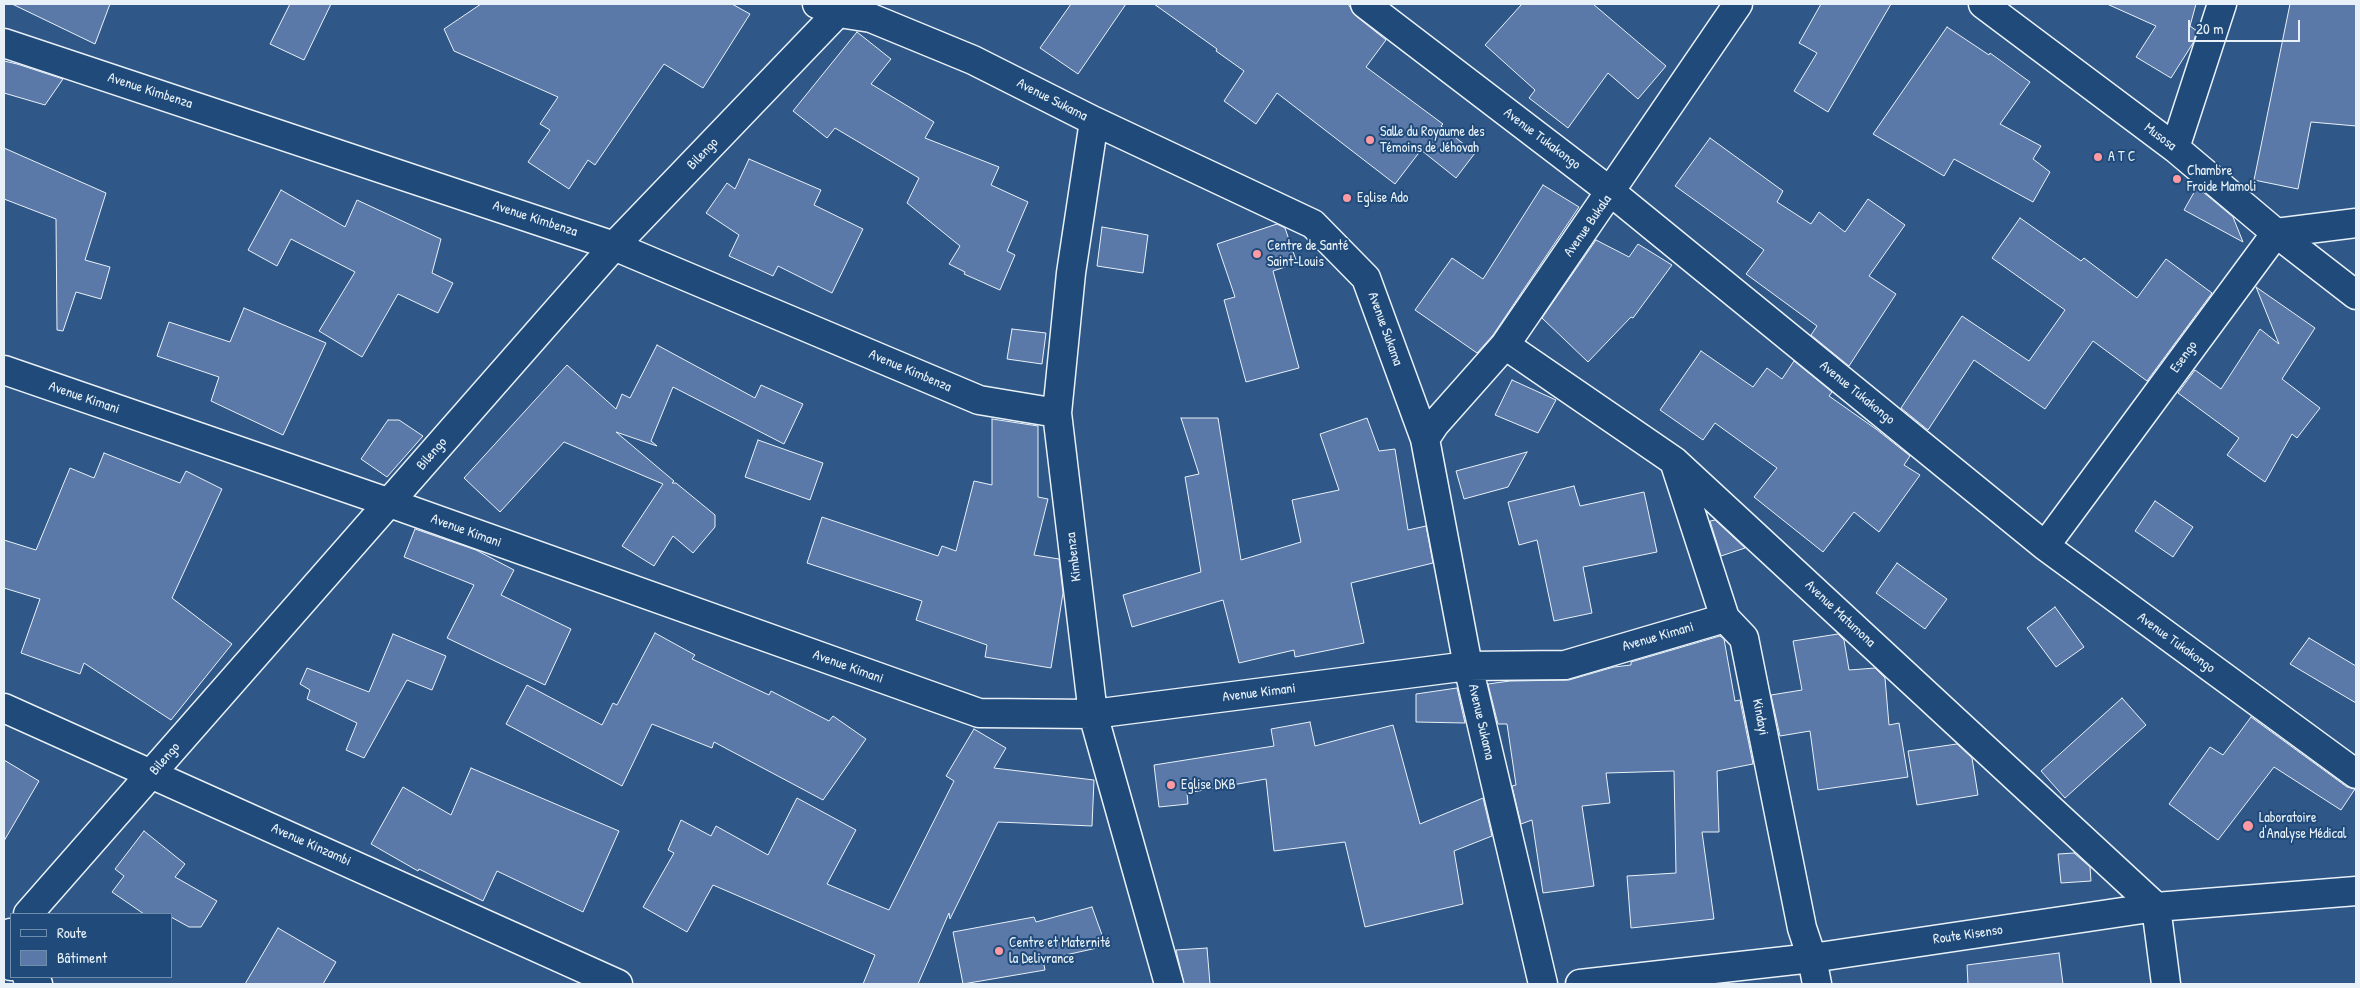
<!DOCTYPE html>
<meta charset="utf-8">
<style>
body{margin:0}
#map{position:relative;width:2360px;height:988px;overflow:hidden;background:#2f5787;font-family:"Patrick Hand",sans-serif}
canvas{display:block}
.frame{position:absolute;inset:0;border:5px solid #e8f1f8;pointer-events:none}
.legend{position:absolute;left:10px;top:913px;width:162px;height:65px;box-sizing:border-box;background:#1f4a7a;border:1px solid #6f8dac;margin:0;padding:6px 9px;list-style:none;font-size:15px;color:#e8f1f8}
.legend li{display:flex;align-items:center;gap:10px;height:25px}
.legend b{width:25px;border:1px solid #6f8dac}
.scale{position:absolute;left:2188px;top:20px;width:112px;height:22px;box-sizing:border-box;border:2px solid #e8f1f8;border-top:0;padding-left:6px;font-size:15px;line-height:18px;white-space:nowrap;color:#e8f1f8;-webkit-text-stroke:4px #1f4a7a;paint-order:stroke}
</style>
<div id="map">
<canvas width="2360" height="988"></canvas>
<div class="frame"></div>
<ul class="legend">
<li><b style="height:6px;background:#1f4a7a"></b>Route</li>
<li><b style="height:14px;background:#5b79a8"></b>Bâtiment</li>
</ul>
<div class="scale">20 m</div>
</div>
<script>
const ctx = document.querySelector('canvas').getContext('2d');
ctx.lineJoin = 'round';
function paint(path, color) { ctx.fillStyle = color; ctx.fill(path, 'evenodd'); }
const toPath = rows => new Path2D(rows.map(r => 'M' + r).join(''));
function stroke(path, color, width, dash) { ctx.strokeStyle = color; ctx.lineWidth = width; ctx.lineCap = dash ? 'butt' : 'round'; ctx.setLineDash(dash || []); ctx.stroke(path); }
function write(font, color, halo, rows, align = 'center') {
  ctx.font = font + ' "Patrick Hand",sans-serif'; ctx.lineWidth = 4; ctx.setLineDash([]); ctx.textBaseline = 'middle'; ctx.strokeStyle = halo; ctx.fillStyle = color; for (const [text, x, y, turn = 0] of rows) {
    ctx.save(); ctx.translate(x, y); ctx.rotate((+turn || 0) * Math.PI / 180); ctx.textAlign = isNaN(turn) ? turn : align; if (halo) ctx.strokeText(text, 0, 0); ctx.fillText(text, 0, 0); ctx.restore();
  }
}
const building = toPath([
 [12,4,110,4,95,44,12,4],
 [290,4,331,4,304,60,270,44,290,4],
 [481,4,732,4,750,14,703,88,664,64,595,165,588,160,569,189,528,162,550,130,540,124,558,97,454,51,444,29,481,4],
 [1071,4,1126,4,1078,74,1040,48,1071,4],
 [1154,4,1348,4,1356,16,1386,40,1366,67,1443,124,1441,126,1475,153,1456,178,1421,150,1395,184,1277,93,1256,124,1224,101,1244,71,1216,51,1217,49,1154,4],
 [1522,4,1593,4,1666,66,1638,99,1608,73,1568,128,1529,98,1535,90,1485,45,1522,4],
 [1821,4,1891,4,1828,112,1794,91,1817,53,1799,43,1821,4],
 [2107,4,2196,4,2190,26,2197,31,2193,43,2171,78,2136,57,2156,26,2107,4],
 [2290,4,2356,4,2356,126,2311,122,2298,189,2254,180,2290,4],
 [1947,27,1989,55,1990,53,2030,82,2000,124,2041,146,2033,159,2050,172,2033,202,1954,159,1944,176,1873,134,1947,27],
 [857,32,891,59,871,84,934,122,925,138,999,167,991,185,1028,202,1007,251,1015,255,1000,290,964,274,965,272,949,264,960,246,907,203,919,178,835,128,827,138,793,111,857,32],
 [4,61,17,64,63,79,45,105,4,93,4,61],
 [1710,138,1783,191,1777,202,1811,224,1819,212,1845,232,1868,199,1905,225,1869,276,1896,294,1849,366,1811,335,1817,326,1746,274,1764,250,1675,186,1710,138],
 [4,148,106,193,85,260,110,267,101,299,76,292,63,331,57,330,56,219,4,199,4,148],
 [749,159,821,190,814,205,863,229,832,293,778,266,773,276,729,256,739,235,706,213,727,183,735,189,749,159],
 [1543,185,1579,207,1493,335,1477,353,1415,310,1452,258,1483,279,1543,185],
 [2197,187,2233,217,2243,242,2184,210,2197,187],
 [281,190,345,227,357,200,441,239,432,273,453,283,438,313,398,294,362,357,319,331,355,272,291,239,277,266,248,250,281,190],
 [2020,218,2081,261,2084,258,2137,298,2166,259,2212,293,2147,381,2093,341,2045,409,1974,360,1928,430,1901,408,1962,316,2029,361,2065,310,1992,258,2020,218],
 [1277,224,1285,228,1297,263,1273,271,1299,368,1246,382,1224,300,1235,297,1217,244,1277,224],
 [1102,227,1148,235,1143,273,1097,266,1102,227],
 [1596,240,1629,257,1638,244,1672,265,1633,318,1631,317,1588,362,1542,318,1596,240],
 [2256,287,2315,328,2282,379,2320,408,2297,438,2292,434,2265,482,2227,455,2239,438,2178,393,2195,370,2221,389,2260,329,2279,344,2256,287],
 [244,308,326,343,283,435,211,401,219,377,157,356,169,322,230,342,244,308],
 [1012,329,1046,333,1042,364,1007,359,1012,329],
 [657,345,755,398,761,385,803,404,784,444,673,387,651,441,657,446,616,432,674,481,672,483,676,483,715,515,715,527,693,553,673,536,654,566,622,546,663,484,564,442,500,512,464,478,567,365,616,409,622,394,630,398,657,345],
 [1701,351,1753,387,1767,368,1782,379,1794,361,1832,392,1829,396,1876,429,1910,456,1904,465,1920,475,1879,532,1854,512,1823,552,1754,497,1777,468,1715,423,1703,440,1660,410,1701,351],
 [1512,380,1556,400,1538,433,1495,415,1512,380],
 [1181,418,1218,418,1241,560,1301,542,1292,500,1339,490,1320,434,1367,418,1379,451,1395,449,1408,530,1426,526,1433,563,1351,583,1364,643,1295,657,1294,650,1239,663,1223,600,1132,627,1123,595,1201,572,1185,477,1199,474,1181,418],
 [992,419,1038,426,1038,497,1048,499,1034,555,1059,559,1063,593,1051,668,985,657,987,645,916,620,922,601,807,563,822,517,938,556,942,546,956,551,974,481,992,485,992,419],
 [388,420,399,420,423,436,387,477,361,459,388,420],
 [758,440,823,463,810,500,745,477,758,440],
 [1527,452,1508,487,1464,499,1456,471,1527,452],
 [104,453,180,483,186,471,222,489,172,598,232,644,171,720,84,663,80,674,21,653,40,599,4,588,4,540,36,550,70,468,94,478,104,453],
 [1574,486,1580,506,1644,492,1657,552,1583,567,1592,613,1554,621,1537,540,1519,545,1508,502,1574,486],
 [2155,501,2193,527,2173,557,2135,531,2155,501],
 [1715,520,1745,548,1721,556,1710,521,1715,520],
 [415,529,476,550,514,570,501,595,571,629,545,685,447,638,474,585,404,557,415,529],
 [1897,563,1947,599,1925,629,1876,593,1897,563],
 [2055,607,2084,647,2056,667,2027,628,2055,607],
 [655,633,695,655,692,659,769,695,771,691,829,721,833,716,866,739,823,800,714,742,712,748,652,724,622,786,506,724,527,685,602,725,613,703,617,705,655,633],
 [393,634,446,656,432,690,407,680,364,758,346,750,357,723,307,699,310,690,300,684,307,668,369,692,393,634],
 [1838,634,1844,640,1849,670,1875,668,1885,678,1889,725,1899,723,1908,777,1818,790,1810,731,1780,736,1771,695,1802,690,1793,641,1838,634],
 [1720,636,1724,639,1735,701,1740,700,1753,764,1717,771,1719,832,1702,832,1714,919,1631,928,1627,876,1676,873,1674,771,1606,773,1610,803,1582,806,1594,886,1543,893,1532,820,1521,824,1512,786,1516,785,1507,724,1498,724,1488,684,1510,681,1569,680,1614,667,1631,665,1631,662,1720,636],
 [2309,638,2356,666,2356,703,2290,664,2309,638],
 [1457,688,1465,723,1416,722,1416,694,1457,688],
 [2122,698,2146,725,2065,798,2041,771,2122,698],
 [2251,717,2347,787,2355,789,2341,810,2274,767,2218,840,2169,804,2210,747,2223,755,2251,717],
 [1310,722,1315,746,1393,725,1420,824,1483,798,1492,836,1454,851,1463,904,1365,927,1345,842,1274,851,1266,779,1187,793,1188,804,1159,807,1154,765,1274,746,1271,729,1310,722],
 [974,729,1006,748,994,768,1094,780,1092,826,998,822,950,919,949,913,918,984,863,984,875,955,713,885,687,932,643,907,674,853,668,850,681,820,711,836,716,826,768,855,797,798,856,830,827,884,889,910,954,781,946,776,974,729],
 [1957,744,1972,758,1978,795,1917,805,1908,751,1957,744],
 [4,760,39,781,4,841,4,760],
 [471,768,619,831,583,912,497,871,483,901,419,869,418,871,371,844,403,787,451,815,471,768],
 [144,831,185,864,175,877,217,901,201,927,189,927,171,917,171,914,144,914,112,892,124,876,115,869,144,831],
 [2074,853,2090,867,2091,881,2061,883,2058,854,2074,853],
 [1092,907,1106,946,1043,960,1045,970,963,984,953,932,1034,917,1036,922,1092,907],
 [278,928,336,962,323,984,245,984,278,928],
 [1207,948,1210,984,1184,984,1176,950,1207,948],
 [2059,953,2063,984,1968,984,1967,965,2059,953]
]);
paint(building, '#5b79a8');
stroke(building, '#e8f1f8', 1);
const minor = toPath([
 [817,4,839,13,871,18,973,60,1094,121,1313,224,1366,278,1425,439,1468,666,1543,984],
 [1365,4,1611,192,2045,546,2356,774],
 [1983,4,2175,148,2276,233,2356,295],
 [4,43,614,246,979,400,1057,413],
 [1094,121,1071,273,1057,413,1093,714,1169,984],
 [2175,148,2222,4],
 [1505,345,1674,461,2156,907,2166,984],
 [4,370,390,503,979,713,1093,714,1468,666,1565,665,1725,618],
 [1425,439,1435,424,1505,345,1738,4],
 [1675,464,1725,618,1744,638,1802,928,1812,958,1817,984],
 [2045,546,2276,233,2356,223],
 [4,708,618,984],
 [28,914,614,246,846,4],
 [4,942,11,933],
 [4,961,11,966],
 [27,977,38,984],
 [1580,984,1812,958,2156,907,2356,891]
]);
stroke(minor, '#e8f1f8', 31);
stroke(minor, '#1f4a7a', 28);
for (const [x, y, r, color] of [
 [1370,140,5,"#ff9aa2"],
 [2098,157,5,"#ff9aa2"],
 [2177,179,5,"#ff9aa2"],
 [1347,198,5,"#ff9aa2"],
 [1257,254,5,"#ff9aa2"],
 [1171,785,5,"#ff9aa2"],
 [2248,826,6,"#ff9aa2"],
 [999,951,5,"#ff9aa2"]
]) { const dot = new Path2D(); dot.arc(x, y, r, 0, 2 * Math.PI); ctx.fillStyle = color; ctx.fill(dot); stroke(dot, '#1f4a7a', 2); }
write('14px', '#e8f1f8', '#1f4a7a', [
 ["Avenue Kimbenza",150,91,18],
 ["Avenue Sukama",1052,100,27],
 ["Musosa",2160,137,37],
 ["Avenue Tukakongo",1542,139,37],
 ["Bilengo",703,154,-46],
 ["Avenue Kimbenza",535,219,18],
 ["Avenue Bukala",1588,226,-55],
 ["Avenue Sukama",1385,329,70],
 ["Esengo",2184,357,-54],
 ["Avenue Kimbenza",910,371,23],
 ["Avenue Tukakongo",1857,393,39],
 ["Avenue Kimani",84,398,19],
 ["Bilengo",432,454,-49],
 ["Avenue Kimani",466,531,20],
 ["Kimbenza",1074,557,-97],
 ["Avenue Matumona",1840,614,43],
 ["Avenue Kimani",1658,637,-16],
 ["Avenue Tukakongo",2176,643,36],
 ["Avenue Kimani",848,667,20],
 ["Avenue Kimani",1259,693,-7],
 ["Kindayi",1760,717,79],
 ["Avenue Sukama",1481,722,77],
 ["Bilengo",165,759,-49],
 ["Avenue Kinzambi",311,845,24],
 ["Route Kisenso",1968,935,-8]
]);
write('14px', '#e8f1f8', '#1f4a7a', [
 ["Salle du Royaume des",1380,132],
 ["Témoins de Jéhovah",1380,148],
 ["A T C",2108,157],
 ["Chambre",2187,171],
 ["Froide Mamoli",2187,187],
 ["Eglise Ado",1357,198],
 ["Centre de Santé",1267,246],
 ["Saint-Louis",1267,262],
 ["Eglise DKB",1181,785],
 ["Laboratoire",2259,818],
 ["d'Analyse Médical",2259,834],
 ["Centre et Maternité",1009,943],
 ["la Delivrance",1009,959]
], 'left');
</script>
